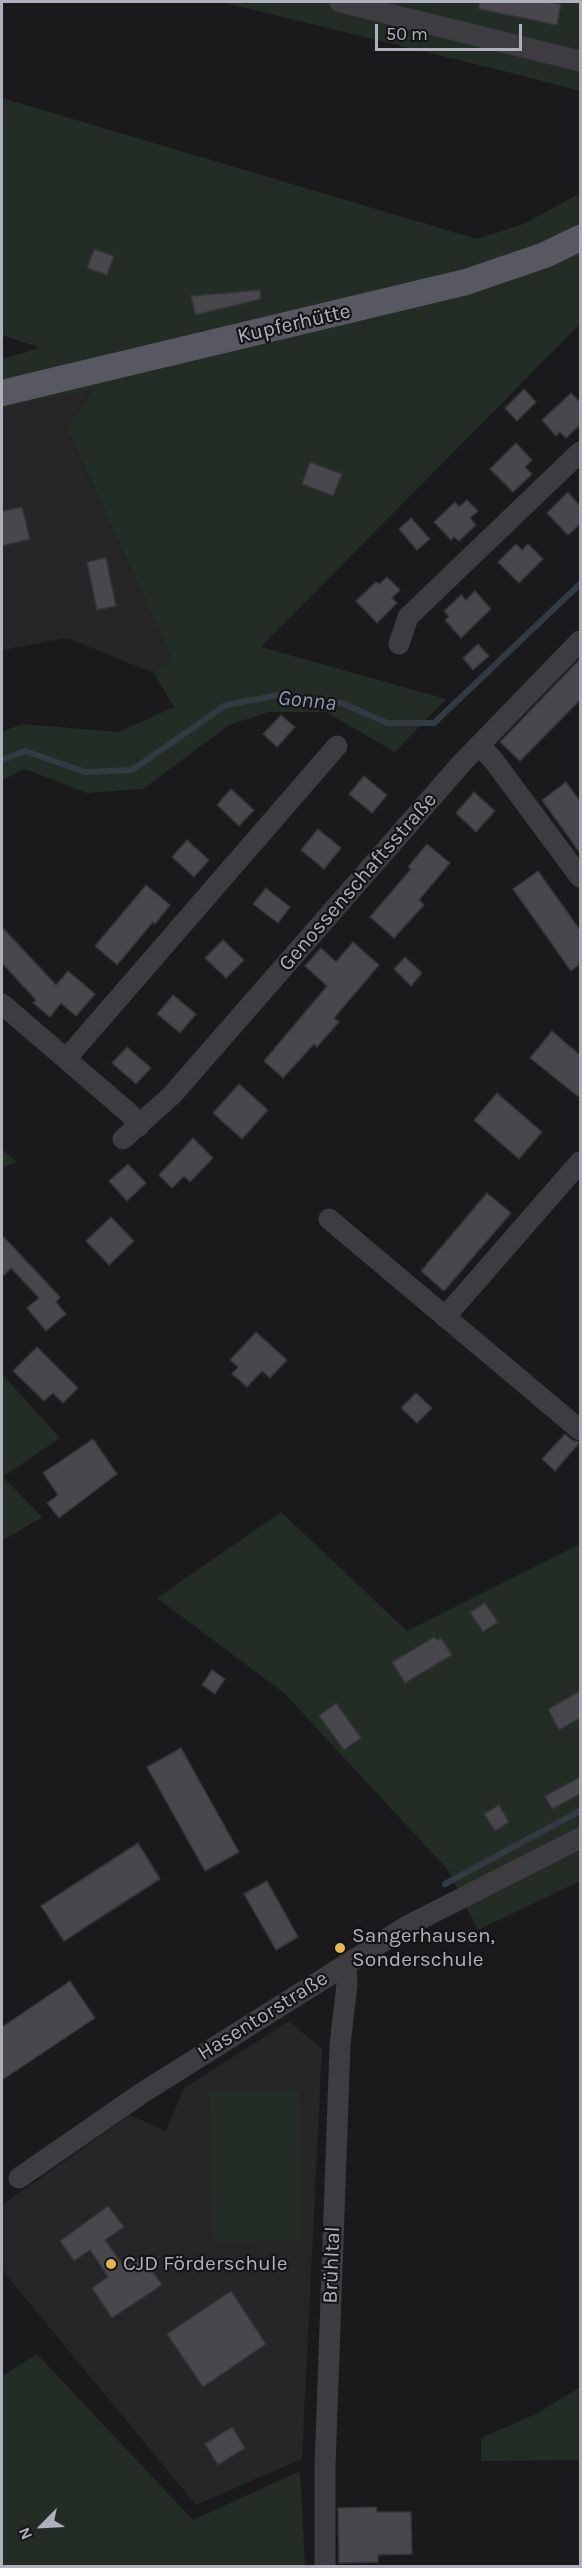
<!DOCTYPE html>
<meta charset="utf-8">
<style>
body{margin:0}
#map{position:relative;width:582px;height:2568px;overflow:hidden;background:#1a1a1c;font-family:Karla,sans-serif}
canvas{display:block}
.frame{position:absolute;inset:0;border:3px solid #aeb1ba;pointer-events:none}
.north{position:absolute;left:12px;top:2496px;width:60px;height:60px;-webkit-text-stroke:4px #151517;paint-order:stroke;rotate:246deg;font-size:16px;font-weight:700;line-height:24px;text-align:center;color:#aeb1ba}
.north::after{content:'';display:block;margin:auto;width:21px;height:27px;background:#aeb1ba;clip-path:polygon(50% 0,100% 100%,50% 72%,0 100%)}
.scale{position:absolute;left:375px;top:24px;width:147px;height:27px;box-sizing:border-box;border:3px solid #aeb1ba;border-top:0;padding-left:8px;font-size:18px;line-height:21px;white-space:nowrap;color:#aeb1ba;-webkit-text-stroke:4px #151517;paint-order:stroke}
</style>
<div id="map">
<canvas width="582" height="2568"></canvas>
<div class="frame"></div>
<div class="north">N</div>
<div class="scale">50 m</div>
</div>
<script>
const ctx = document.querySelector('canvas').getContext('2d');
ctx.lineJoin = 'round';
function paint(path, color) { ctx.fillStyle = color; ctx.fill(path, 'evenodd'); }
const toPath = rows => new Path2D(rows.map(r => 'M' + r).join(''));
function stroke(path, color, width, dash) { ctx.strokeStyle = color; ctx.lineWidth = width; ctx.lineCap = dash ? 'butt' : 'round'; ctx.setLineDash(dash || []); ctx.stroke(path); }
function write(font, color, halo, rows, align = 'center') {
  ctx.font = font + ' Karla,sans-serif'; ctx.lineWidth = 4.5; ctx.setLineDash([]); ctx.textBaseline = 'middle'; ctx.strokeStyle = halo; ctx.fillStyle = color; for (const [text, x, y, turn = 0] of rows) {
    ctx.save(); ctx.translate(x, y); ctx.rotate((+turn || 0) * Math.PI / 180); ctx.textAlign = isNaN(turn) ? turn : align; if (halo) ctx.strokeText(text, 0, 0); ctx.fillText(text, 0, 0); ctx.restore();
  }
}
paint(toPath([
 [93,388,67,430,172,659,154,673,67,638,2,650,2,409],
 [289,2021,322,2049,302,2459,196,2505,2,2270,2,2205,130,2115,166,2131,184,2088]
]), '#262629');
paint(toPath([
 [222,2,580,2,580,91,519,75],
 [2,98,477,239,526,223,580,193,580,324,261,647,446,699,395,752,326,712,269,712,229,725,143,789,87,793,25,769,2,780,2,732,21,724,119,732,174,707,154,673,172,659,67,429,93,389,2,409,2,359,40,348,2,335],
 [2,1149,17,1162,2,1168],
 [2,1374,60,1438,3,1477,42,1517,2,1541],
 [281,1512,407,1631,580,1544,580,1881,478,1930,448,1870,284,1693,157,1598],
 [299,2090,302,2240,213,2242,209,2091],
 [37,2354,193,2520,300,2471,305,2566,2,2566,2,2376],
 [580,2387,580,2460,481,2461,481,2438,536,2414]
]), '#242c26');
stroke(toPath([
 [2,760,25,751,85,772,132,770,226,705,279,695,342,703,387,723,434,723,580,584],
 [445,1884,580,1811]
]), '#333a41', 6);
const building = toPath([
 [479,2,550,2,561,4,557,25,479,9,479,2],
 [94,249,114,256,107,275,87,268,94,249],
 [260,290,261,299,195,315,191,296,260,290],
 [524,389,536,402,517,421,505,408,524,389],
 [571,393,580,402,580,425,566,438,560,432,556,436,542,420,571,393],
 [516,443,532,460,525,467,532,474,513,492,490,469,516,443],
 [310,462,342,474,333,496,302,484,310,462],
 [568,492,580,506,580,524,568,535,547,513,568,492],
 [467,500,478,511,470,518,476,525,459,541,454,537,451,540,434,522,455,502,459,507,467,500],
 [22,507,30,539,2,546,2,511,22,507],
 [411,518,430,539,417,550,399,529,411,518],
 [516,544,522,550,528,544,543,559,519,583,498,562,516,544],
 [106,558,116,606,97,610,87,562,106,558],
 [387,577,400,590,392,598,397,603,377,623,356,601,376,582,379,584,387,577],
 [475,591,491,609,461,638,445,620,449,617,444,611,461,595,466,600,475,591],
 [478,644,489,656,473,670,463,658,478,644],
 [580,659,580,700,520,761,500,742,580,659],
 [281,715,295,727,277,747,263,734,281,715],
 [364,776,387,795,372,813,349,794,364,776],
 [566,782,580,801,580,853,542,800,566,782],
 [231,789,254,810,239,826,217,805,231,789],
 [474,792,495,811,476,832,456,813,474,792],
 [318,829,341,848,324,869,301,850,318,829],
 [187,840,209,860,194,877,172,857,187,840],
 [427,844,450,863,419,900,424,905,394,938,370,917,411,869,408,867,427,844],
 [538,871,580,930,580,964,571,971,513,889,538,871],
 [146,885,170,905,155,924,153,922,117,965,95,946,146,885],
 [266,888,290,907,278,923,253,904,266,888],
 [2,927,56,985,68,971,95,994,76,1016,61,1003,50,1017,33,1003,36,1000,2,963,2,927],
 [223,940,244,960,226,978,205,958,223,940],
 [353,942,379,965,334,1018,339,1022,317,1047,314,1044,283,1078,264,1061,327,986,305,966,321,948,336,962,353,942],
 [405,957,422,973,411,986,394,969,405,957],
 [173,995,196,1014,180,1033,157,1014,173,995],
 [552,1031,580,1055,580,1098,530,1058,552,1031],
 [127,1047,151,1068,136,1084,112,1063,127,1047],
 [239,1084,268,1110,242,1139,213,1113,239,1084],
 [497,1093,542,1132,519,1159,474,1120,497,1093],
 [193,1138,213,1158,190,1182,184,1176,172,1188,159,1175,193,1138],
 [128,1164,146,1183,127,1201,109,1181,128,1164],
 [487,1193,511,1213,444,1291,421,1271,487,1193],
 [111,1217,134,1241,109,1265,86,1241,111,1217],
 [2,1235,60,1297,56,1302,66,1314,46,1331,27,1308,39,1298,11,1268,2,1277,2,1235],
 [256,1332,287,1360,270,1378,262,1371,247,1387,232,1374,238,1367,230,1360,256,1332],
 [37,1347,78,1388,63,1403,53,1393,44,1401,13,1371,37,1347],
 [416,1393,432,1408,417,1423,401,1408,416,1393],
 [565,1434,572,1440,580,1442,555,1471,542,1459,565,1434],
 [93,1439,117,1474,59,1518,47,1503,58,1495,43,1473,93,1439],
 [485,1603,498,1622,483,1632,470,1612,485,1603],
 [434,1637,437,1640,441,1638,452,1655,405,1683,392,1662,434,1637],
 [212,1670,225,1679,215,1694,202,1685,212,1670],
 [580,1691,580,1718,559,1730,548,1709,580,1691],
 [336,1703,361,1738,344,1750,319,1716,336,1703],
 [181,1748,239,1852,205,1871,147,1767,181,1748],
 [580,1777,580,1794,552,1809,545,1796,580,1777],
 [499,1805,509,1822,495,1831,484,1814,499,1805],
 [138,1843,160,1879,64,1941,41,1906,138,1843],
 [267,1881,298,1937,276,1950,244,1894,267,1881],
 [70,1981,95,2018,2,2080,2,2027,70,1981],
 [108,2206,124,2227,105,2240,125,2268,142,2256,162,2285,112,2318,92,2288,108,2277,90,2250,74,2261,60,2241,108,2206],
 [231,2291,266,2344,203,2387,167,2334,231,2291],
 [232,2427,245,2448,218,2465,205,2444,232,2427],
 [376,2507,377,2512,411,2512,412,2554,378,2555,378,2562,339,2563,338,2508,376,2507]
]);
paint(building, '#47474c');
stroke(building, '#353438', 1.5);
stroke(toPath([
 [340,2,580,61],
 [399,644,408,617,580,452],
 [479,745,494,761,580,877],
 [2,1004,66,1059],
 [139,1126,130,1114,66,1059,337,746],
 [123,1139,172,1095,461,764,580,641],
 [329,1219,580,1430],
 [445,1317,580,1162],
 [19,2178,142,2093,409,1925,580,1838],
 [325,2566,325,2467,340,2045,347,1984,346,1964]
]), '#3c3c41', 21);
stroke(toPath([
 [2,393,466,282,545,255,580,238]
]), '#585960', 26);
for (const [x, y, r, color] of [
 [340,1948,6,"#e2b74d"],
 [111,2264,6,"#e2b74d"]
]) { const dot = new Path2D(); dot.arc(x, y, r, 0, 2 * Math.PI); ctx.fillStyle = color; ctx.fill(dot); stroke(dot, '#151517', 2); }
write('21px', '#aeb1ba', '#151517', [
 ["Kupferhütte",294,324,-13],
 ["Genossenschaftsstraße",358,882,-49],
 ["Hasentorstraße",263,2016,-32],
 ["Brühltal",332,2265,-88]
]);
write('21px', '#aeb1ba', '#151517', [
 ["Sangerhausen,",352,1936],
 ["Sonderschule",352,1960],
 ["CJD Förderschule",123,2264]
], 'left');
write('italic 22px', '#899cb2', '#151517', [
 ["Gonna",307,701,6]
]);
</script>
